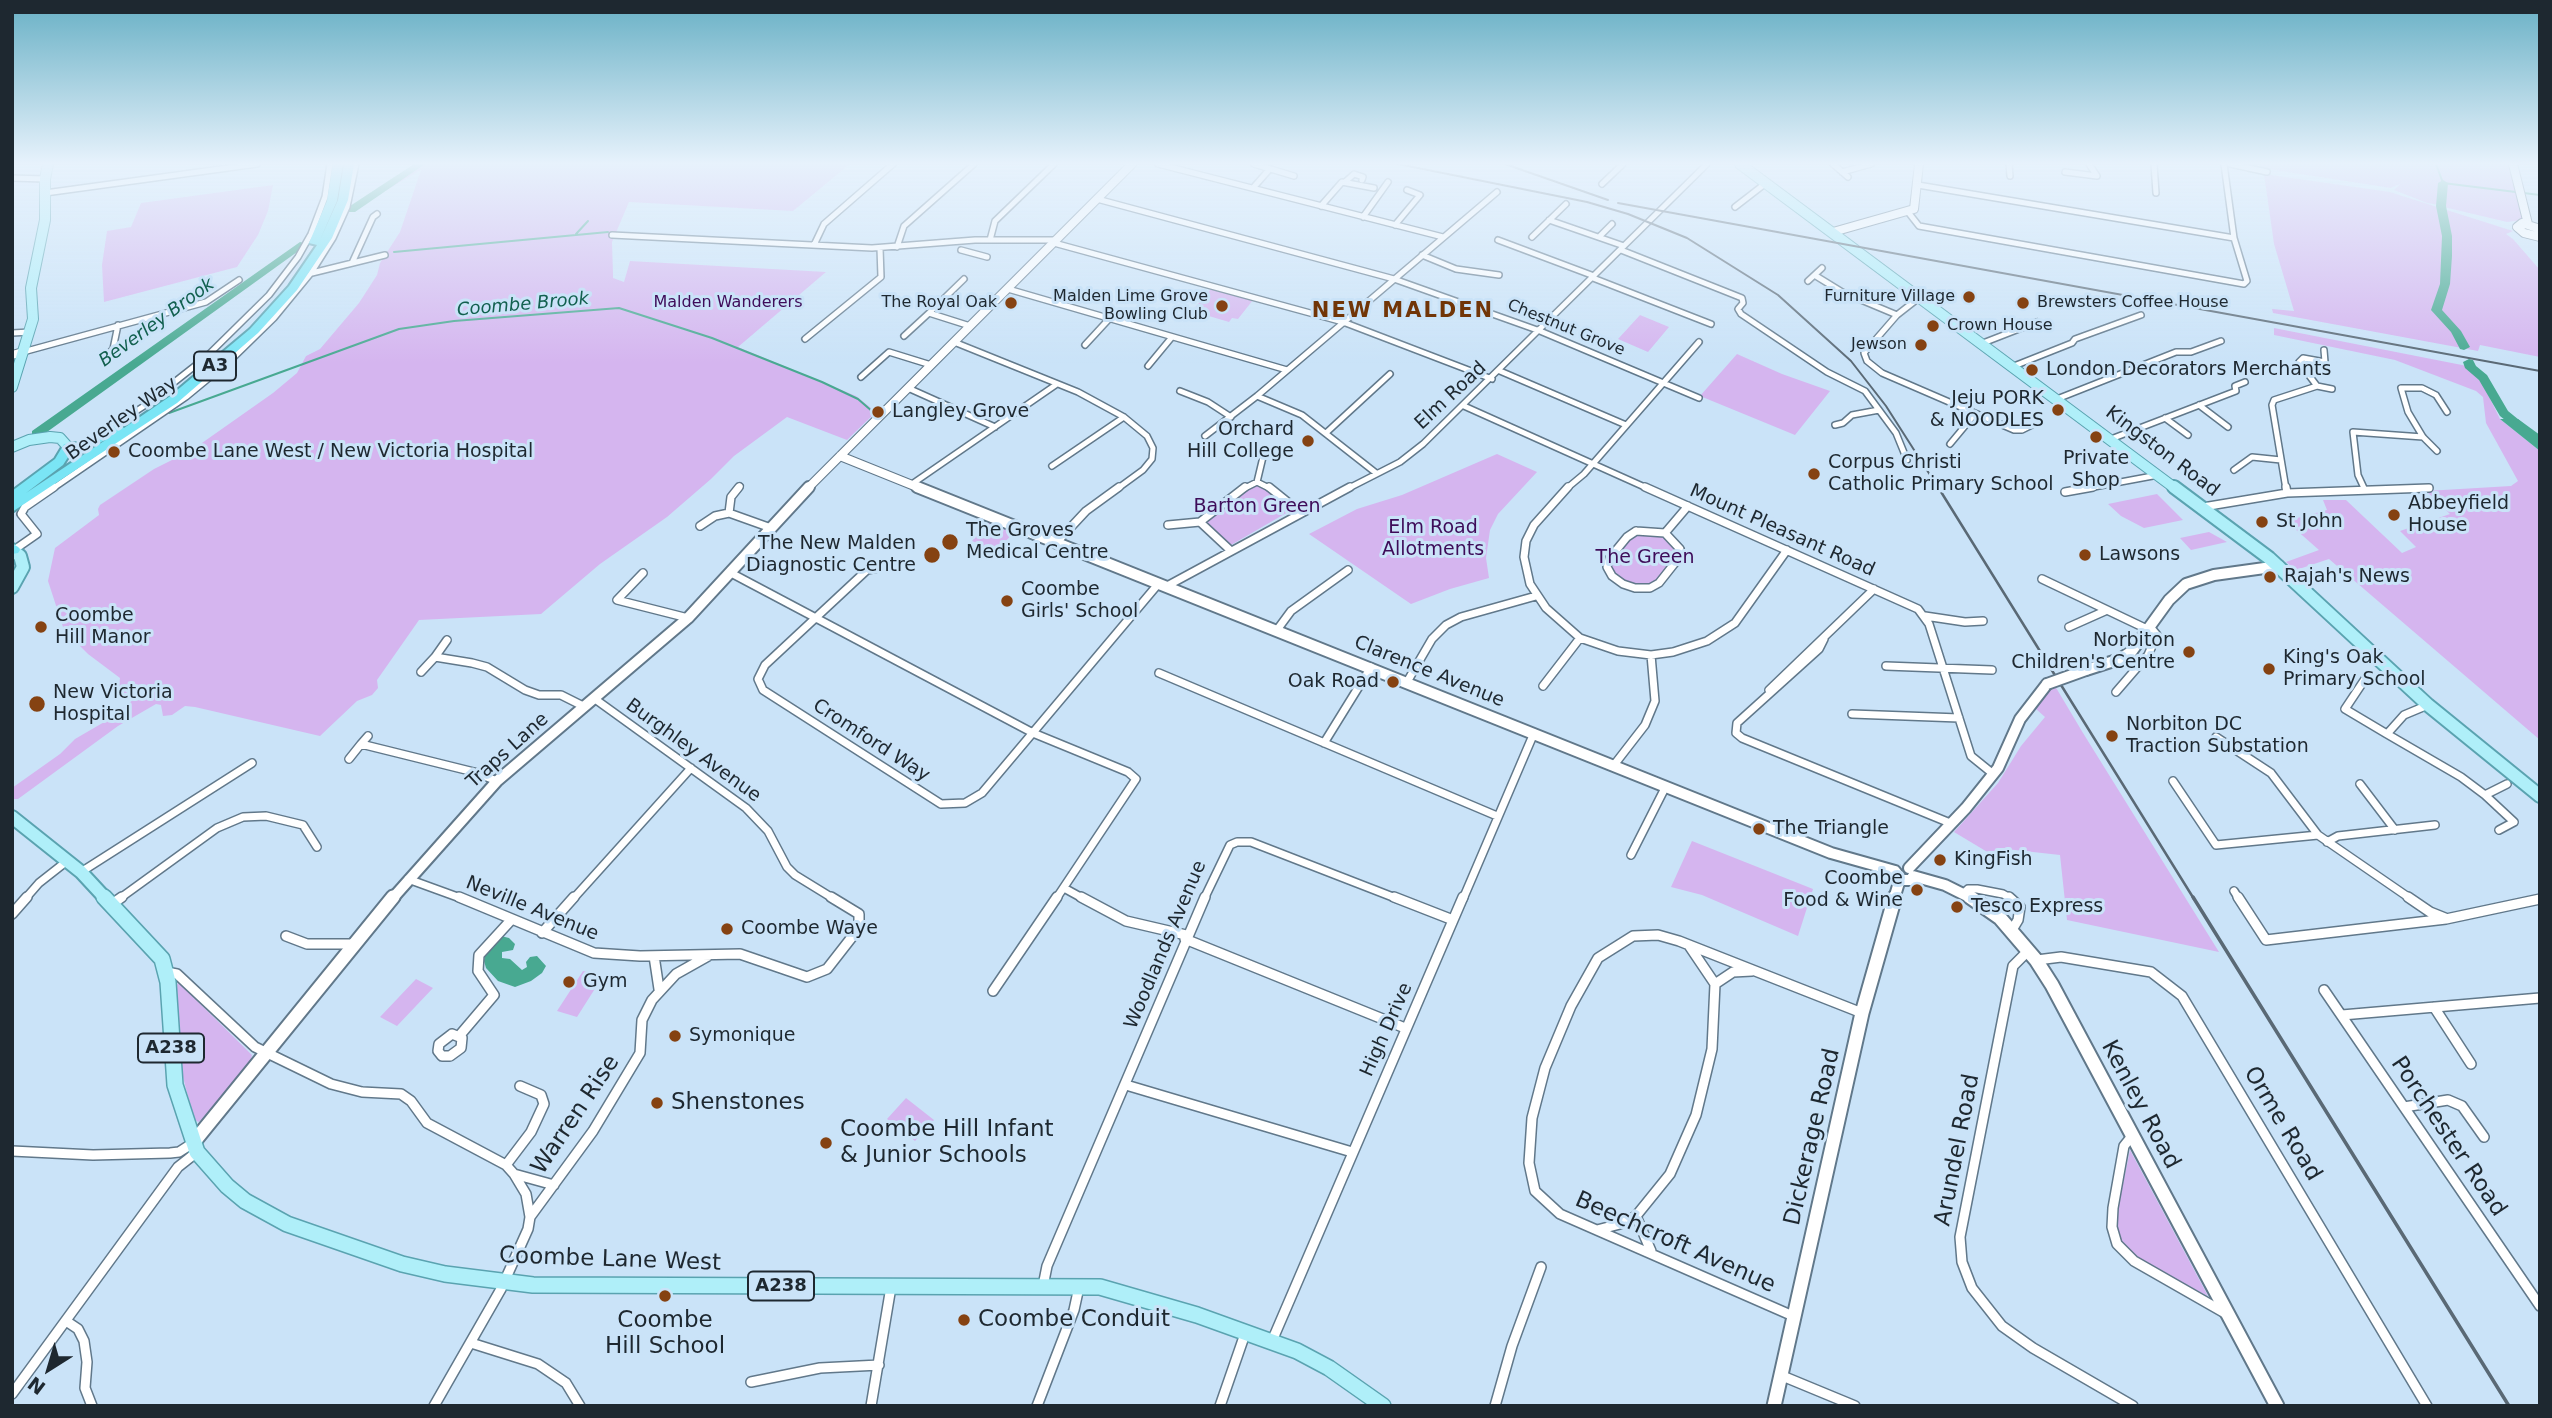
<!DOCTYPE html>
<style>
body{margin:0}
#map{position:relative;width:2552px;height:1418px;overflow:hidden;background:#cae3f8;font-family:"DejaVu Sans",sans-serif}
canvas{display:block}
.frame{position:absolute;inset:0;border:14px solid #1e2830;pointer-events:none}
.north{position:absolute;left:14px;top:1334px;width:70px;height:70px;-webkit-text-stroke:5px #cae3f8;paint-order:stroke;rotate:217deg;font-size:19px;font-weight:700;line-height:28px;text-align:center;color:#1e2830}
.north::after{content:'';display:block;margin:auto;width:24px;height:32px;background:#1e2830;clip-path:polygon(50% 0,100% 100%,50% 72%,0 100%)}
</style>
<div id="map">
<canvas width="2552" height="1418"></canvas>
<div class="frame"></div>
<div class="north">N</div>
</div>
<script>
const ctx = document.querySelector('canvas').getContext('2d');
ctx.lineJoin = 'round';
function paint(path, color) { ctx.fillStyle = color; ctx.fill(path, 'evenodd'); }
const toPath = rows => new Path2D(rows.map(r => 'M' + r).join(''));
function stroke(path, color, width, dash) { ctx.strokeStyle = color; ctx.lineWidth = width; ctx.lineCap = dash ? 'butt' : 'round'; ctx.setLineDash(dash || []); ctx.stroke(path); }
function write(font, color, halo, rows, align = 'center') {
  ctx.font = font + ' "DejaVu Sans",sans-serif'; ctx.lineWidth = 6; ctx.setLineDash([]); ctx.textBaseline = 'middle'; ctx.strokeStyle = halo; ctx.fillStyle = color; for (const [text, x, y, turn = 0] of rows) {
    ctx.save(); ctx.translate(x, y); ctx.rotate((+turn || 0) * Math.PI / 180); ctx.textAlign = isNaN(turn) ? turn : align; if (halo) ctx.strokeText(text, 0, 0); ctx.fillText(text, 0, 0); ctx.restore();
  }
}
paint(toPath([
 [418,164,850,164,793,211,629,202,612,242,613,274,613,278,624,282,630,261,826,272,738,347,856,396,876,412,847,440,787,417,734,456,711,479,667,517,600,564,541,614,419,620,377,680,378,688,372,695,357,701,320,736,195,707,185,706,172,715,163,716,161,705,156,704,118,726,18,799,12,799,12,788,60,754,75,739,106,721,138,696,134,692,118,694,120,678,88,654,64,630,48,581,55,548,99,515,98,509,100,505,154,469,192,450,273,393,297,373,306,356,320,349,359,303,377,275,380,263,400,232,421,170,352,210,352,208,389,184,392,179],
 [2259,164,2511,164,2523,220,2507,222,2448,208,2441,206,2440,195,2439,205,2427,203,2394,190,2400,184,2391,188,2261,168],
 [2264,174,2390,192,2513,231,2506,234,2513,239,2540,270,2540,357,2480,345,2478,351,2273,313,2272,309,2294,311,2274,244],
 [273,185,268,211,258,235,237,267,104,302,102,265,107,231,131,227,141,203],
 [1211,289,1253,300,1238,319,1232,318,1229,322,1192,311],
 [1640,315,1669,327,1648,352,1618,339],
 [2274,328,2467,366,2480,378,2500,419,2540,451,2540,740,2329,559,2296,570,2286,562,2319,550,2286,521,2327,510,2323,500,2346,500,2402,553,2416,547,2400,531,2450,514,2426,491,2511,486,2518,481,2486,423,2483,397,2476,391,2395,360,2274,335],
 [1737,354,1782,374,1830,391,1795,435,1700,396],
 [1497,454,1537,472,1498,514,1490,530,1486,558,1489,578,1450,589,1411,604,1309,534,1357,509,1402,495],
 [1257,484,1263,485,1289,508,1288,512,1231,545,1205,522],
 [2157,494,2183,520,2144,528,2121,516,2108,504],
 [989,522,1014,532,994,554,975,546,977,543,972,541],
 [1636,531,1665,533,1680,549,1659,583,1635,588,1612,576,1609,559],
 [2209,532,2227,542,2191,550,2180,538],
 [2055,686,2083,733,2219,952,2067,920,2060,855,2006,849,2007,858,1994,856,1954,832,1998,783,2021,746,2045,717,2036,709,2048,690],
 [1692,841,1813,889,1798,936,1702,895,1671,887],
 [583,971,603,976,577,1017,557,1011],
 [416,979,433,988,397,1026,380,1017],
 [179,983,252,1055,249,1065,199,1122,194,1120,182,1073,176,985],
 [906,1098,934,1120,915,1141,887,1119],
 [2130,1150,2208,1296,2134,1258,2120,1242,2117,1225,2118,1209]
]), '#d5b5ef');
paint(toPath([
 [2500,419,2518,419,2540,435,2540,451],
 [501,936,509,938,515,944,513,950,502,952,502,958,510,959,522,970,527,967,526,962,530,957,537,956,546,966,542,973,531,981,515,987,498,981,486,968,484,961,485,955]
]), '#48a991');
stroke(toPath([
 [2436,164,2443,183,2540,195],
 [576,234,588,221],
 [394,252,608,232],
 [169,413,399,329,454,321,619,308,712,338,822,382,858,399,873,412]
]), '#48a991', 2);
paint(toPath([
 [414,164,425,164,355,212,347,212,347,208,414,164],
 [2443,180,2448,183,2446,206,2452,236,2452,256,2450,284,2442,310,2461,331,2470,347,2464,350,2460,349,2451,332,2431,310,2440,284,2442,236,2436,206,2438,183,2443,180],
 [300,242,304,243,304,247,40,437,32,437,32,431,300,242],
 [2469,359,2473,360,2476,366,2487,375,2508,411,2540,437,2540,448,2500,416,2479,380,2465,368,2463,362,2469,359]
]), '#48a991');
const streetFar2 = toPath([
 [1158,164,1443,237],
 [1254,164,1294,176],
 [1833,164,1848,177],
 [2009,164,2010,176],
 [2154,164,2156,193],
 [2230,164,2267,172],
 [1842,172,1871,164],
 [2065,172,2097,176,2089,164],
 [12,178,45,179],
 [1345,182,1354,174,1363,177,1362,180],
 [1602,184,1623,164],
 [1918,185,2234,238],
 [1253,188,1268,171],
 [45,193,257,164],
 [1097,199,1394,279,1540,331,1699,398],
 [1321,206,1342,182,1374,188],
 [1735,207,1766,183],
 [1908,212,1919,226,2244,284,2247,281,2234,238,2224,164],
 [1363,217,1388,182],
 [1549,220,1624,246],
 [1395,225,1420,195,1407,190],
 [612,235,872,248,975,240,1057,240],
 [1532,237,1566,204],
 [1599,237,1612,224],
 [990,240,995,221,1054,164],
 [1498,240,1594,276],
 [1054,243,1343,322,1492,379],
 [814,245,824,224,893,164],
 [897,247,904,226,974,164],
 [961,250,987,257],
 [1621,250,1742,298,1743,303,1738,309,1741,314,1827,372,1865,391,1896,433,1907,460],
 [1422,255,1456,269,1499,275],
 [352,263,373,217,377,214],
 [312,273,385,255],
 [1816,276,1842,292,1897,315],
 [1593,278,1711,324],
 [1808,281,1822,268],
 [1008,289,1287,370],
 [1920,297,1897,315,1864,353,1867,361,1882,373,2014,430,2022,430,2032,425],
 [929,313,964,279],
 [12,333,30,332],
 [904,336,929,313,970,326],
 [805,339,881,277,880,248],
 [954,342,1078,392,1124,417,1147,436,1153,448,1152,459,1143,470,1117,489],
 [1983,343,2037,322],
 [1085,345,1109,319],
 [23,352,206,302,239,280],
 [105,357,113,349,118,325],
 [1148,366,1172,337],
 [2014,366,2072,343,2075,339,2141,315],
 [1500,371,1626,425],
 [861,377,889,352,931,365],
 [2317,386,2332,389],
 [908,388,995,427],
 [1180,391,1208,402,1231,417],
 [1257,396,1302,415,1376,473],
 [2057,399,2176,352,2191,352,2221,341],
 [2199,405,2228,427],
 [1464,406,1649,489],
 [2165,418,2188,435],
 [1835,425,1843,423,1852,415,1879,410],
 [110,428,144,406,205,358,269,295,298,257,311,234,325,197,330,164],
 [1327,432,1390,374],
 [1205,436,1257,396,1497,192],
 [2111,439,2236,391,2235,386,2245,382],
 [1950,444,1975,414],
 [2437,451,2423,437,2408,412,2401,388,2422,388,2436,395,2447,412],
 [1052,466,1124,417],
 [2234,470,2252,457,2281,460],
 [1257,482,1263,457],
 [912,484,1057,384],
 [2364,488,2358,475,2353,432,2423,437],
 [52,489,186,397,232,359,274,318,311,273,333,238,347,207,356,164],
 [738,489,740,486],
 [1243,489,1257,482,1271,489],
 [1347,489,1400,462,1423,444,1707,164],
 [1566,489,1584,474,1699,342],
 [2083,489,2158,475],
 [2286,489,2272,405,2274,400,2317,386,2299,362,2303,358,2325,362,2324,350],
 [2409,489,2429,488]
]);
const streetFar1 = toPath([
 [1269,487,1300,512],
 [1568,487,1534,525,1526,541,1524,557,1530,584,1546,608,1580,638,1618,651,1651,655,1673,652,1707,641,1735,623,1787,550],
 [1645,487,1918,609,1929,624,1971,756,1992,773],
 [2286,487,2287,493],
 [2065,492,2093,487],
 [2203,507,2287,493,2429,488],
 [729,513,731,497,739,487],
 [1200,522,1230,550],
 [1168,525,1200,522,1245,487],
 [700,526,715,516,729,513,771,528],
 [1636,531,1665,533,1680,549,1678,559,1659,583,1650,588,1635,588,1623,584,1612,576,1607,567,1609,559,1627,537,1636,531],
 [1665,533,1688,506],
 [1057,542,1086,511,1119,487],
 [14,550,37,534,21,514,25,507,54,487],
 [893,565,867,570,765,665,758,679,763,690,941,804,965,803,982,793,1159,583],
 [643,573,617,600,688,618],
 [731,573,1033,733,1128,772,1136,779,1056,899],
 [2042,579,2149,630],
 [1167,586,1350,487],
 [1925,616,1965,622,1983,621],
 [2069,627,2105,611],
 [1277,630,1291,611,1348,570],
 [1824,639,1819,649,1737,723,1736,733,1742,738,1950,823],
 [435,657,447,640],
 [1886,666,1992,670],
 [421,672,435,657,472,663,487,667,525,690,539,695,561,695,585,707],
 [1159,673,1497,816],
 [2365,679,2345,709,2387,734],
 [1407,682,1432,639,1446,625,1461,617,1536,596],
 [1543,686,1580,638],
 [1769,690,1874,589],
 [2116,692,2148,655,2157,635,2151,628],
 [595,699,746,808,768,831,787,867,795,875,834,899],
 [2428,705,2404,715,2387,734,2461,777,2485,795,2514,822,2499,830],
 [1852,714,1959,718],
 [2216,737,2271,773,2318,835,2411,899],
 [1324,743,1371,667],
 [361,744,368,736],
 [349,759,361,744,474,772,497,781],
 [1614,765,1645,725,1655,701,1651,655],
 [2173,781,2216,845,2318,835],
 [2360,784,2395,830],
 [2485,795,2507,784],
 [2327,842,2338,836,2435,825],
 [1631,855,1666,786],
 [81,872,252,763],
 [408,879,463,899],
 [1064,888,1084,899],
 [2234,891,2239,899],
 [1964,893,1968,889,1977,889,2003,894,2012,899],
 [25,899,39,883,67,861],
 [119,899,217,828,243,817,266,816,303,825,317,847],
 [573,899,691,768],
 [1204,899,1230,845,1237,842,1251,842,1398,899],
 [1463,899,1534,733]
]);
const street = toPath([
 [459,897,594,953,640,956,740,954,807,977,827,969,859,928,859,914,831,897],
 [1081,897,1126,921,1186,935],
 [1394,897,1453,920],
 [2009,897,2020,907,2018,920,2012,930],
 [2238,897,2266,940,2446,919,2540,899],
 [2408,897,2430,912,2445,918],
 [112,904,122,897],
 [12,914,27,897],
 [542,933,574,897],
 [286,936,307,944,354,944],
 [1185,939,1405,1028],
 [2029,950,2013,966,1960,1237,1962,1262,1972,1288,2002,1326,2033,1348,2133,1406],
 [654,956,659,989],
 [2037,960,2061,957,2151,972,2182,996,2427,1406],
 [166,972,177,974,255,1047,331,1084,362,1092,401,1094,411,1101,427,1123,506,1165,514,1174,554,1185],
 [1715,984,1733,972,1752,971],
 [2324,990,2540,1306],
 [993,991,1057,897],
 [2434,1007,2471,1064],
 [2342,1015,2540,998],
 [452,1034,462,1038,461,1048,450,1056,442,1056,438,1051,439,1044,452,1034],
 [460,1035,494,995,478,971,479,955,512,919],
 [1126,1085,1352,1152],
 [2404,1107,2448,1100,2462,1106,2484,1137],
 [2132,1136,2124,1146,2113,1208,2112,1227,2117,1244,2134,1261,2225,1313],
 [12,1151,93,1155,170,1153,179,1152,193,1143],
 [506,1165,531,1132,544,1104,541,1095,520,1086],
 [514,1174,526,1194,530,1217],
 [1597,1230,1620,1224,1636,1216],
 [1651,1251,1636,1216,1670,1174,1696,1115,1712,1049,1715,984,1690,947],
 [1043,1286,1047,1266,1205,897],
 [1793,1316,1560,1214,1535,1191,1529,1163,1532,1118,1545,1068,1571,1006,1598,958,1633,936,1658,935,1679,941,1862,1013],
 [66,1321,78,1329,84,1341,87,1362,85,1388,92,1406],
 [1272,1341,1463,897],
 [471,1343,538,1364,566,1383,580,1406],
 [1780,1375,1855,1406],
 [751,1382,820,1368,879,1365],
 [12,1394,178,1167,197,1152],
 [434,1406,501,1289,528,1229,530,1217,593,1131,640,1053,642,1020,652,1000,676,974,708,956],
 [871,1406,891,1287],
 [1037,1406,1074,1310,1079,1287],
 [1220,1406,1246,1331],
 [1495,1406,1512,1346,1541,1267]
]);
const secondaryFar2 = toPath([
 [2513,164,2528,224],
 [2540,229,2522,223,2517,227,2524,233,2540,237],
 [1833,232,1914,209,1919,164],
 [12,355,23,352],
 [840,456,922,489],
 [807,489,1132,164]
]);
const secondaryFar1 = toPath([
 [917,487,1831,853,1895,871],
 [2086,670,2120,659,2132,651,2169,600,2186,584,2214,575,2279,566],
 [1909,868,1966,808,1998,768,2020,719,2047,684],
 [1895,871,1902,880,1911,880,1913,876,1945,885,1973,899],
 [392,899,497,781,688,618,809,487],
 [1894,899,1900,879]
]);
const secondary = toPath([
 [1970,897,2000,918,2036,960,2052,985,2277,1406],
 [193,1143,393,897],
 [1774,1406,1862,1013,1895,897]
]);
const primaryFar2 = toPath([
 [1740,164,2176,489],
 [12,387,33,319,31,288,45,220,45,179,48,164],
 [12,447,29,440,50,437,60,438,68,447]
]);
const primaryFar1 = toPath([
 [2174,487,2269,558,2428,705,2540,796],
 [12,550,20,556,23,567,12,587],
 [12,817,81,872,106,899]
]);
const primary = toPath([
 [104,897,162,959,168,982,175,1085,197,1152,227,1186,245,1201,287,1224,402,1264,445,1274,533,1285,1100,1287,1197,1315,1297,1351,1329,1368,1383,1406]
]);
const highway = toPath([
 [333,164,343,164,337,201,320,240,338,200,344,164,354,164,348,200,332,238,297,290,258,333,177,403,12,512,14,501,12,501,12,491,55,459,64,444,80,443,114,425,118,424,124,428,169,397,250,329,289,286,317,245,309,243,327,201,333,164],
 [107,439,26,493,63,465,72,451,86,450,107,439],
 [12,544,18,547,20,550,18,553,12,554,12,544]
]);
stroke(streetFar2, '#61788a', 8);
stroke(streetFar1, '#61788a', 10);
stroke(street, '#61788a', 12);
stroke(secondaryFar2, '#61788a', 10);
stroke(secondaryFar1, '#61788a', 14);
stroke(secondary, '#61788a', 17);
stroke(primaryFar2, '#5aa3b0', 12);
stroke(primaryFar1, '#5aa3b0', 16);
stroke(primary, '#5aa3b0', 18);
stroke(highway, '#5aa3b0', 4);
stroke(streetFar2, '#fff', 5);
stroke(streetFar1, '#fff', 7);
stroke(street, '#fff', 9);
stroke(secondaryFar2, '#fff', 8);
stroke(secondaryFar1, '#fff', 10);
stroke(secondary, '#fff', 13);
stroke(primaryFar2, '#afeff9', 10);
stroke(primaryFar1, '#afeff9', 12);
stroke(primary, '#afeff9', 15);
paint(highway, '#7ae5f5');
stroke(toPath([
 [1398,164,1587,202,1628,214,1687,238,1778,295,1851,361,1886,406,1939,489],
 [1505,164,1608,200],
 [1618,203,2540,371]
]), '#5a6975', 2);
stroke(toPath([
 [1938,487,2194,899]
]), '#5a6975', 2.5);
stroke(toPath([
 [2193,897,2509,1406]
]), '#5a6975', 3.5);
const secondaryBridge = toPath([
 [2047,684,2086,670]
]);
stroke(secondaryBridge, '#61788a', 14, []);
stroke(secondaryBridge, '#fff', 10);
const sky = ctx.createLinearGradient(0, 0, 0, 363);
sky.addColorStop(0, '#68b0c5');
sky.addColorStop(0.45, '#e7f2fc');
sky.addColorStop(1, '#e7f2fc00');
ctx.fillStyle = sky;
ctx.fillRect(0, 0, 2552, 363);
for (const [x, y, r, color] of [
 [1969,297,7,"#854212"],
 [1011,303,7,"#854212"],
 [2023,303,7,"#854212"],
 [1222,306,7,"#854212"],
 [1933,326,7,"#854212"],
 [1921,345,7,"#854212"],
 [2032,370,7,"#854212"],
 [2058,410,7,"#854212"],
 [878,412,7,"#854212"],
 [2096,437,7,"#854212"],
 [1308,441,7,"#854212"],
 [114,452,7,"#854212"],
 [1814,474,7,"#854212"],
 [2394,515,7,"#854212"],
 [2262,522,7,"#854212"],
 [950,542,9,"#854212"],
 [932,555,9,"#854212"],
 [2085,555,7,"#854212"],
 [2270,577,7,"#854212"],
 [1007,601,7,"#854212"],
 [41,627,7,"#854212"],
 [2189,652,7,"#854212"],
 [2269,669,7,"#854212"],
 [1393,682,7,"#854212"],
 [37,704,9,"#854212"],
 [2112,736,7,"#854212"],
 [1759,829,7,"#854212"],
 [1940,860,7,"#854212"],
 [1917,890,7,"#854212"],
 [1957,907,7,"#854212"],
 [727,929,7,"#854212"],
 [569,982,7,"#854212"],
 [675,1036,7,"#854212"],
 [657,1103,7,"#854212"],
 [826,1143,7,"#854212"],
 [665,1296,7,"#854212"],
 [964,1320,7,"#854212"]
]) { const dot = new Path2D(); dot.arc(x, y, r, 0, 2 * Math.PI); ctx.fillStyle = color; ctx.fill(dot); stroke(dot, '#cae3f8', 2.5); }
write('16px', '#1e2830', '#cae3f8', [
 ["Malden Lime Grove",1208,297],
 ["Bowling Club",1208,315],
 ["Furniture Village",1955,297],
 ["The Royal Oak",997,303],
 ["Brewsters Coffee House",2037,303,"left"],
 ["Crown House",1947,326,"left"],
 ["Jewson",1907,345]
], 'right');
write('16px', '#3e0c59', '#cae3f8', [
 ["Malden Wanderers",728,303]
]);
write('16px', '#1e2830', '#cae3f8', [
 ["Chestnut Grove",1566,328,22]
]);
write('italic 18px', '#12604f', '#cae3f8', [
 ["Coombe Brook",523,305,-5],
 ["Beverley Brook",157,323,-36]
]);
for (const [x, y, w] of [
 [215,366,42],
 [171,1048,66],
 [781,1286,66]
]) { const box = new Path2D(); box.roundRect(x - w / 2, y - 14.5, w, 29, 5); ctx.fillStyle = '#cae3f8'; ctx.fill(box); stroke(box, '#1e2830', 2); }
write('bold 18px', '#1e2830', null, [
 ["A3",215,366],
 ["A238",171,1048],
 ["A238",781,1286]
]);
write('19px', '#1e2830', '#cae3f8', [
 ["London Decorators Merchants",2046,370],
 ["Jeju PORK",2044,399,"right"],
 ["& NOODLES",2044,421,"right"],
 ["Langley Grove",892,412],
 ["Orchard",1294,430,"right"],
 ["Hill College",1294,452,"right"],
 ["Coombe Lane West / New Victoria Hospital",128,452],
 ["Private",2096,459,"center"],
 ["Shop",2096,481,"center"],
 ["Corpus Christi",1828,463],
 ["Catholic Primary School",1828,485],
 ["Abbeyfield",2408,504],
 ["House",2408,526],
 ["St John",2276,522],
 ["The Groves",966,531],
 ["Medical Centre",966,553],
 ["The New Malden",916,544,"right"],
 ["Diagnostic Centre",916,566,"right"],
 ["Lawsons",2099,555],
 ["Rajah's News",2284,577],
 ["Coombe",1021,590],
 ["Girls' School",1021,612],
 ["Coombe",55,616],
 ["Hill Manor",55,638],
 ["Norbiton",2175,641,"right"],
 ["Children's Centre",2175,663,"right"],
 ["King's Oak",2283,658],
 ["Primary School",2283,680],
 ["Oak Road",1379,682,"right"],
 ["New Victoria",53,693],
 ["Hospital",53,715],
 ["Norbiton DC",2126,725],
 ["Traction Substation",2126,747],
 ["The Triangle",1773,829],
 ["KingFish",1954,860],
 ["Coombe",1903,879,"right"],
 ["Food & Wine",1903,901,"right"],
 ["Tesco Express",1971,907],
 ["Coombe Waye",741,929],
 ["Gym",583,982],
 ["Symonique",689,1036]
], 'left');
write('19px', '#1e2830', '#cae3f8', [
 ["Elm Road",1451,396,-43],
 ["Beverley Way",122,419,-35],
 ["Kingston Road",2162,452,37],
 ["Mount Pleasant Road",1782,531,24],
 ["Clarence Avenue",1429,672,22],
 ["Cromford Way",871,741,33],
 ["Traps Lane",508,751,-42],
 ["Burghley Avenue",693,751,36],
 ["Neville Avenue",532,909,22],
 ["Woodlands Avenue",1166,945,-67],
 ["High Drive",1387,1030,-66]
]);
write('19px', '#3e0c59', '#cae3f8', [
 ["Barton Green",1257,507],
 ["Elm Road",1433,528],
 ["Allotments",1433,550],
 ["The Green",1645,558]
]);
ctx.letterSpacing = '2px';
write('bold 21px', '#713507', '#cae3f8', [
 ["NEW MALDEN",1403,312]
]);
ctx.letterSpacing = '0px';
write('23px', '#1e2830', '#cae3f8', [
 ["Shenstones",671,1103],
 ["Coombe Hill Infant",840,1130],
 ["& Junior Schools",840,1156],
 ["Coombe Conduit",978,1320],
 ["Coombe",665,1321,"center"],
 ["Hill School",665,1347,"center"]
], 'left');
write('23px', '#1e2830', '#cae3f8', [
 ["Kenley Road",2140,1105,62],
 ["Warren Rise",576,1115,-56],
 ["Orme Road",2282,1124,59],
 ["Dickerage Road",1813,1137,-77],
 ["Porchester Road",2448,1137,56],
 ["Arundel Road",1958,1150,-79],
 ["Beechcroft Avenue",1675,1243,24],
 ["Coombe Lane West",610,1260,2]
]);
</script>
